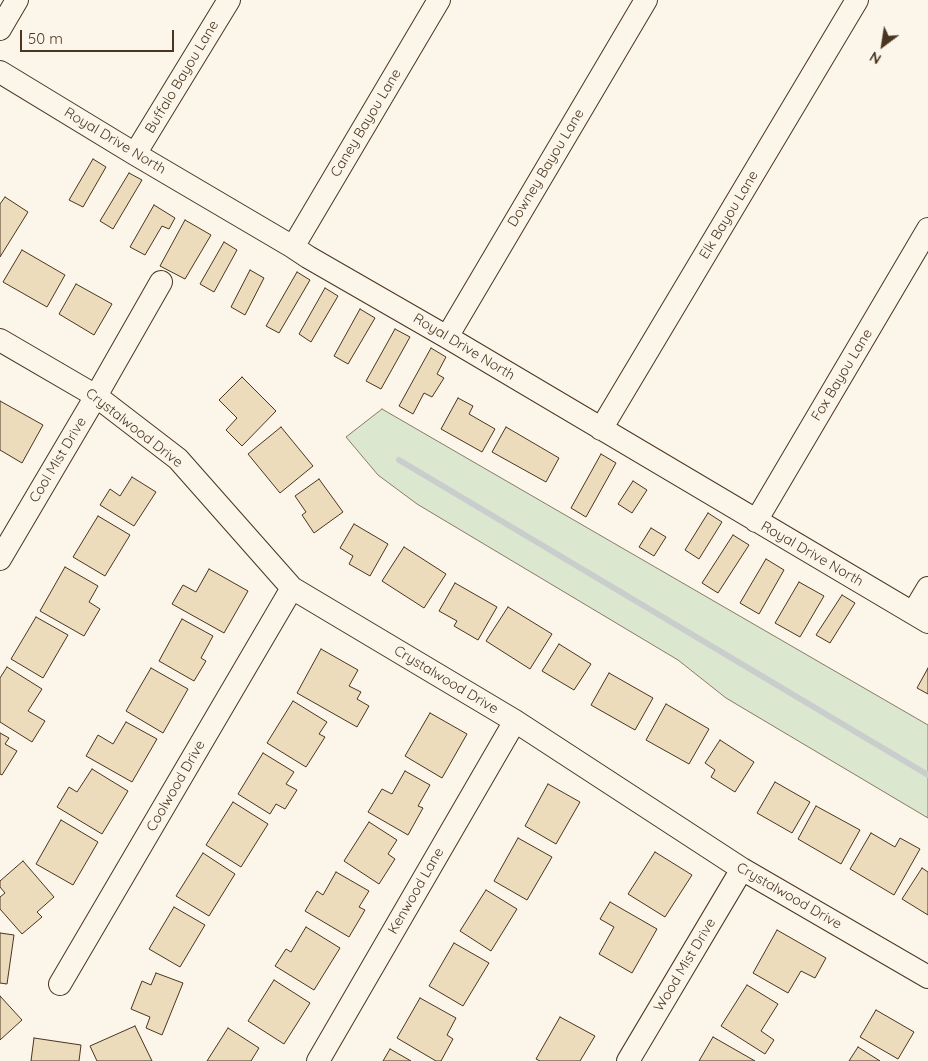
<!DOCTYPE html>
<style>
body{margin:0}
#map{position:relative;width:928px;height:1061px;overflow:hidden;background:#fbf6e9;font-family:Quicksand,sans-serif}
canvas{display:block}
.north{position:absolute;left:858px;top:20px;width:50px;height:50px;-webkit-text-stroke:4px #fbf6e9;paint-order:stroke;rotate:211deg;font-size:14px;font-weight:700;line-height:20px;text-align:center;color:#4a3520}
.north::after{content:'';display:block;margin:auto;width:18px;height:22px;background:#4a3520;clip-path:polygon(50% 0,100% 100%,50% 72%,0 100%)}
.scale{position:absolute;left:20px;top:30px;width:154px;height:22px;box-sizing:border-box;border:2px solid #4a3520;border-top:0;padding-left:6px;font-size:15px;line-height:18px;white-space:nowrap;color:#4a3520;-webkit-text-stroke:4px #fbf6e9;paint-order:stroke}
</style>
<div id="map">
<canvas width="928" height="1061"></canvas>
<div class="north">N</div>
<div class="scale">50 m</div>
</div>
<script>
const ctx = document.querySelector('canvas').getContext('2d');
ctx.lineJoin = 'round';
function paint(path, color) { ctx.fillStyle = color; ctx.fill(path, 'evenodd'); }
const toPath = rows => new Path2D(rows.map(r => 'M' + r).join(''));
function stroke(path, color, width, dash) { ctx.strokeStyle = color; ctx.lineWidth = width; ctx.lineCap = dash ? 'butt' : 'round'; ctx.setLineDash(dash || []); ctx.stroke(path); }
function write(font, color, halo, rows, align = 'center') {
  ctx.font = font + ' Quicksand,sans-serif'; ctx.lineWidth = 4; ctx.setLineDash([]); ctx.textBaseline = 'middle'; ctx.strokeStyle = halo; ctx.fillStyle = color; for (const [text, x, y, turn = 0] of rows) {
    ctx.save(); ctx.translate(x, y); ctx.rotate((+turn || 0) * Math.PI / 180); ctx.textAlign = isNaN(turn) ? turn : align; if (halo) ctx.strokeText(text, 0, 0); ctx.fillText(text, 0, 0); ctx.restore();
  }
}
const green = toPath([
 [382,409,928,725,928,818,726,698,678,660,417,504,378,475,346,437,382,409]
]);
paint(green, '#dce7d0');
stroke(green, '#887966', 1);
stroke(toPath([
 [399,460,928,775]
]), '#c9cecd', 6);
const building = toPath([
 [93,159,106,167,83,207,69,200,93,159],
 [129,173,142,180,113,229,100,221,129,173],
 [5,197,28,212,0,257,0,204,5,197],
 [154,205,175,218,169,229,162,226,145,255,130,247,154,205],
 [185,220,211,235,185,279,160,266,185,220],
 [224,242,237,250,214,292,200,284,224,242],
 [22,250,65,275,47,307,3,282,22,250],
 [250,270,264,278,245,315,231,307,250,270],
 [297,272,310,280,279,333,266,326,297,272],
 [76,284,112,304,94,335,59,314,76,284],
 [325,288,338,296,311,342,299,334,325,288],
 [360,309,375,318,348,364,334,356,360,309],
 [395,329,410,337,381,389,366,381,395,329],
 [431,348,446,357,437,374,444,378,432,397,424,393,413,414,399,406,431,348],
 [242,377,276,411,242,446,226,430,237,418,219,400,242,377],
 [458,398,473,406,469,414,495,429,482,452,441,429,458,398],
 [0,401,43,425,22,463,0,450,0,401],
 [281,427,313,466,280,493,248,454,281,427],
 [506,427,559,458,546,482,492,452,506,427],
 [601,454,616,463,586,517,571,508,601,454],
 [132,477,156,492,134,526,100,505,110,489,120,496,132,477],
 [319,479,343,512,314,533,302,515,306,512,295,496,319,479],
 [633,481,647,490,632,513,618,504,633,481],
 [708,513,722,522,699,559,685,550,708,513],
 [98,516,130,535,105,576,73,557,98,516],
 [354,524,388,544,370,576,349,564,353,556,340,548,354,524],
 [651,528,666,537,654,556,639,547,651,528],
 [733,535,749,545,718,593,702,583,733,535],
 [404,547,446,574,424,608,382,581,404,547],
 [766,559,784,570,759,614,740,603,766,559],
 [65,567,98,586,89,602,100,609,84,636,40,611,65,567],
 [209,569,248,591,224,633,172,604,183,585,196,592,209,569],
 [799,582,824,596,800,637,775,623,799,582],
 [455,583,497,607,478,640,454,626,457,621,439,611,455,583],
 [842,595,855,603,830,643,816,635,842,595],
 [508,607,552,634,530,669,486,641,508,607],
 [36,617,68,635,43,678,11,659,36,617],
 [182,619,213,636,201,658,206,661,194,681,159,661,182,619],
 [559,644,591,664,574,690,542,671,559,644],
 [321,649,358,670,349,686,361,692,357,699,369,706,357,727,297,693,321,649],
 [7,667,42,689,28,711,45,721,32,742,0,722,0,678,7,667],
 [151,668,188,689,163,733,126,711,151,668],
 [928,668,928,694,917,688,928,668],
 [609,673,653,698,635,730,591,705,609,673],
 [293,701,327,722,319,734,325,737,306,767,267,743,293,701],
 [666,704,709,729,689,764,646,740,666,704],
 [430,713,467,734,442,778,405,756,430,713],
 [126,722,157,739,132,782,86,756,98,735,113,744,126,722],
 [0,733,9,738,5,744,17,751,2,775,0,774,0,733],
 [720,740,754,762,735,792,711,777,715,770,705,763,720,740],
 [263,753,294,772,286,784,297,790,285,809,276,804,270,814,238,794,263,753],
 [92,769,128,791,102,834,57,807,69,787,77,792,92,769],
 [405,771,430,785,418,806,423,808,408,835,368,812,382,789,392,794,405,771],
 [775,782,810,802,792,833,757,813,775,782],
 [548,784,580,802,556,844,525,826,548,784],
 [233,802,268,824,241,867,206,845,233,802],
 [816,806,860,830,841,864,798,839,816,806],
 [61,820,98,842,73,885,36,864,61,820],
 [369,822,397,840,388,854,395,859,379,884,344,861,369,822],
 [871,833,895,847,900,838,920,849,894,895,850,869,871,833],
 [518,838,552,857,527,900,494,881,518,838],
 [655,852,692,875,665,917,628,894,655,852],
 [203,853,235,874,209,916,176,896,203,853],
 [23,861,54,897,37,912,42,917,22,934,0,909,0,897,5,893,0,887,0,881,23,861],
 [922,868,928,872,928,915,902,899,922,868],
 [336,872,369,891,359,907,365,910,349,937,305,911,317,891,323,895,336,872],
 [486,890,517,909,491,951,460,931,486,890],
 [610,902,657,929,632,973,599,954,614,927,600,919,610,902],
 [174,907,205,925,180,967,149,949,174,907],
 [306,927,340,948,314,990,275,966,286,949,291,952,306,927],
 [777,930,826,958,815,978,801,971,788,993,753,973,777,930],
 [0,933,14,935,7,984,0,983,0,933],
 [454,943,489,963,463,1006,429,986,454,943],
 [156,973,183,983,162,1035,146,1028,150,1017,131,1009,142,981,151,985,156,973],
 [274,980,310,1003,284,1044,248,1021,274,980],
 [747,985,778,1004,761,1031,774,1040,765,1054,721,1026,747,985],
 [0,996,22,1020,0,1040,0,996],
 [420,998,456,1018,447,1035,453,1039,441,1061,436,1061,397,1038,420,998],
 [876,1010,914,1032,898,1059,860,1037,876,1010],
 [560,1017,595,1036,580,1061,540,1061,536,1059,560,1017],
 [135,1026,152,1061,97,1061,90,1046,135,1026],
 [228,1028,259,1048,251,1061,207,1061,228,1028],
 [713,1037,755,1061,699,1061,713,1037],
 [34,1038,81,1045,79,1061,31,1061,34,1038],
 [858,1047,880,1061,849,1061,858,1047],
 [390,1049,411,1061,383,1061,390,1049]
]);
paint(building, '#ecdcbc');
stroke(building, '#4a3520', 1);
const minor = toPath([
 [0,29,17,0],
 [0,72,135,154,293,247,308,257,447,337,928,622],
 [135,154,229,0],
 [293,247,439,0],
 [447,337,646,0],
 [0,340,96,396,178,459,292,588,515,721,742,869,928,977],
 [601,429,857,0],
 [756,521,928,229],
 [0,559,96,396,161,282],
 [913,613,928,588],
 [60,984,292,588],
 [318,1061,515,721],
 [628,1061,742,869]
]);
stroke(minor, '#4a3520', 24);
stroke(minor, '#fbf6e9', 22);
write('14px', '#4a3520', '#fbf6e9', [
 ["Buffalo Bayou Lane",182,77,-59],
 ["Caney Bayou Lane",366,123,-59],
 ["Royal Drive North",115,141,31],
 ["Downey Bayou Lane",546,168,-59],
 ["Elk Bayou Lane",729,215,-59],
 ["Royal Drive North",464,347,31],
 ["Fox Bayou Lane",842,375,-59],
 ["Crystalwood Drive",134,428,38],
 ["Cool Mist Drive",58,460,-59],
 ["Royal Drive North",812,554,30],
 ["Crystalwood Drive",446,680,31],
 ["Coolwood Drive",176,786,-60],
 ["Kenwood Lane",416,891,-60],
 ["Crystalwood Drive",789,896,30],
 ["Wood Mist Drive",685,965,-59]
]);
</script>
